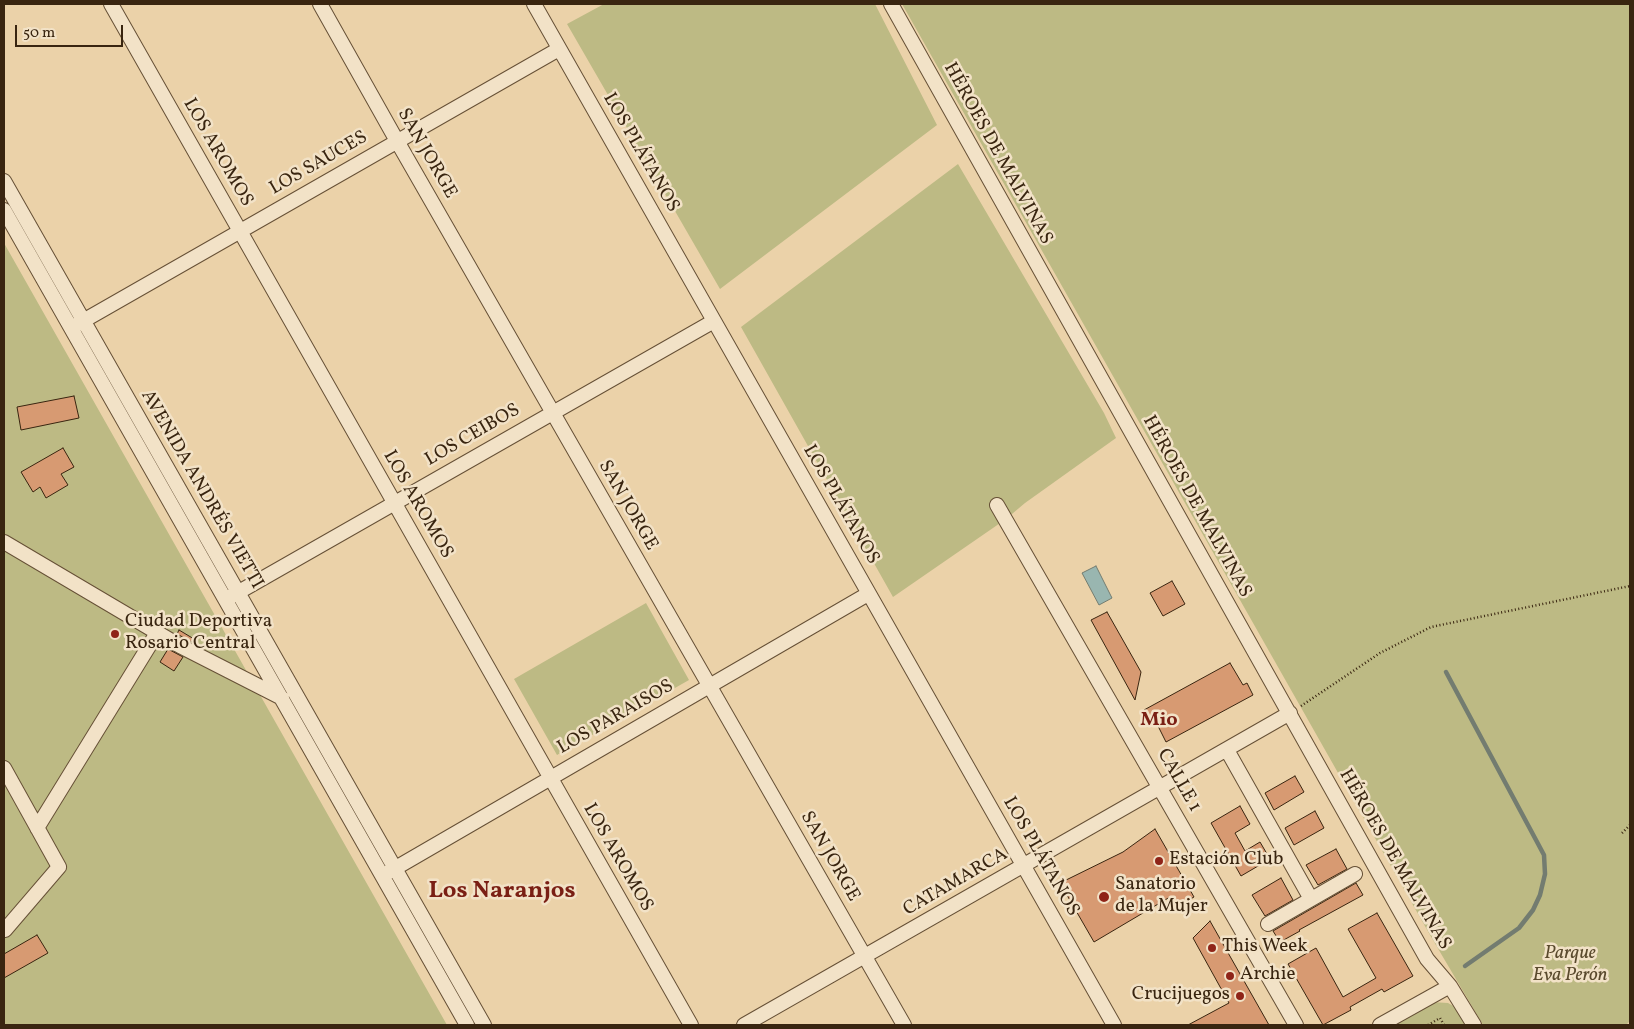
<!DOCTYPE html>
<meta charset="utf-8">
<style>
body{margin:0}
#map{position:relative;width:1634px;height:1029px;overflow:hidden;background:#ebd2a9;font-family:Vollkorn,serif}
canvas{display:block}
.frame{position:absolute;inset:0;border:5px solid #392510;pointer-events:none}
.scale{position:absolute;left:15px;top:25px;width:108px;height:22px;box-sizing:border-box;border:2px solid #392510;border-top:0;padding-left:6px;font-size:15px;line-height:18px;white-space:nowrap;color:#392510;-webkit-text-stroke:4px #f2e2c7;paint-order:stroke}
</style>
<div id="map">
<canvas width="1634" height="1029"></canvas>
<div class="frame"></div>
<div class="scale">50 m</div>
</div>
<script>
const ctx = document.querySelector('canvas').getContext('2d');
ctx.lineJoin = 'round';
function paint(path, color) { ctx.fillStyle = color; ctx.fill(path, 'evenodd'); }
const toPath = rows => new Path2D(rows.map(r => 'M' + r).join(''));
function stroke(path, color, width, dash) { ctx.strokeStyle = color; ctx.lineWidth = width; ctx.lineCap = dash ? 'butt' : 'round'; ctx.setLineDash(dash || []); ctx.stroke(path); }
function write(font, color, halo, rows, align = 'center') {
  ctx.font = font + ' Vollkorn,serif'; ctx.lineWidth = 5; ctx.setLineDash([]); ctx.textBaseline = 'middle'; ctx.strokeStyle = halo; ctx.fillStyle = color; for (const [text, x, y, turn = 0] of rows) {
    ctx.save(); ctx.translate(x, y); ctx.rotate((+turn || 0) * Math.PI / 180); ctx.textAlign = isNaN(turn) ? turn : align; if (halo) ctx.strokeText(text, 0, 0); ctx.fillText(text, 0, 0); ctx.restore();
  }
}
paint(toPath([
 [604,4,875,4,937,125,720,289,567,24],
 [902,4,1630,4,1630,1021,1626,1025,1483,1025,1430,935],
 [958,164,1104,413,1116,438,1025,503,1006,519,893,597,741,327],
 [4,243,447,1025,4,1025],
 [646,603,689,680,557,755,514,679],
 [1432,1002,1448,1003,1455,1007,1465,1025,1392,1025]
]), '#bdba84');
const water = toPath([
 [1096,566,1112,598,1099,605,1082,573,1096,566]
]);
paint(water, '#99b6b0');
stroke(water, '#737c70', 1);
stroke(toPath([
 [1446,672,1536,840,1544,855,1545,874,1540,895,1533,910,1519,928,1465,966]
]), '#737c70', 4.5);
const building = toPath([
 [74,396,79,418,21,430,17,407,74,396],
 [63,448,74,467,61,474,68,485,46,498,40,487,33,492,21,472,63,448],
 [1172,581,1185,604,1163,616,1150,593,1172,581],
 [1107,612,1141,672,1135,700,1091,620,1107,612],
 [179,630,194,639,192,642,177,634,179,630],
 [168,649,183,657,174,671,160,662,168,649],
 [1230,663,1243,685,1247,683,1253,695,1166,742,1157,724,1153,726,1144,710,1230,663],
 [1295,776,1304,792,1274,810,1265,793,1295,776],
 [1240,806,1250,824,1235,833,1245,851,1260,842,1270,859,1241,876,1211,823,1240,806],
 [1315,811,1324,828,1294,845,1285,828,1315,811],
 [1155,829,1194,897,1176,907,1170,897,1094,942,1060,883,1123,852,1155,829],
 [1336,849,1347,869,1318,885,1306,865,1336,849],
 [1281,878,1293,900,1265,916,1252,895,1281,878],
 [1356,883,1363,895,1299,930,1300,931,1280,942,1273,931,1356,883],
 [1377,913,1413,976,1384,992,1382,989,1350,1007,1351,1010,1323,1025,1288,964,1316,948,1343,997,1376,978,1348,929,1377,913],
 [1210,921,1269,1025,1188,1025,1229,1003,1193,938,1210,921],
 [37,935,48,953,4,978,4,954,37,935]
]);
paint(building, '#d79a72');
stroke(building, '#392510', 1);
const minor = toPath([
 [111,4,691,1025],
 [320,4,397,141,904,1025],
 [534,4,1114,1025],
 [891,4,1427,959,1450,986,1474,1025],
 [4,181,484,1025],
 [4,210,467,1025],
 [76,325,559,49],
 [997,505,1296,1025],
 [4,542,180,646,282,698],
 [230,597,714,321],
 [1227,750,1311,899],
 [4,768,59,867,5,930],
 [37,828,157,633],
 [387,873,868,594],
 [1268,924,1355,874],
 [744,1025,1290,713],
 [1380,1025,1450,986]
]);
stroke(minor, '#665036', 16);
stroke(toPath([
 [1301,706,1380,653,1431,627,1630,586],
 [1622,833,1630,825],
 [1428,1025,1440,1018,1444,1025]
]), '#392510', 2.5, [1, 2.5]);
stroke(minor, '#f2e2c7', 14);
for (const [x, y, r, color] of [
 [115,634,5,"#8f2418"],
 [1159,861,5,"#8f2418"],
 [1104,897,6,"#8f2418"],
 [1212,948,5,"#8f2418"],
 [1230,976,5,"#8f2418"],
 [1240,996,5,"#8f2418"]
]) { const dot = new Path2D(); dot.arc(x, y, r, 0, 2 * Math.PI); ctx.fillStyle = color; ctx.fill(dot); stroke(dot, '#f2e2c7', 2); }
write('19px', '#392510', '#f2e2c7', [
 ["LOS AROMOS",217,153,60],
 ["LOS PLÁTANOS",640,153,60],
 ["SAN JORGE",426,154,60],
 ["HÉROES DE MALVINAS",997,154,61],
 ["LOS SAUCES",319,164,-30],
 ["LOS CEIBOS",473,436,-30],
 ["AVENIDA ANDRÉS VIETTI",201,490,60],
 ["LOS AROMOS",417,505,60],
 ["LOS PLÁTANOS",840,505,60],
 ["SAN JORGE",627,506,60],
 ["HÉROES DE MALVINAS",1196,507,61],
 ["LOS PARAISOS",616,718,-30],
 ["CALLE 1",1178,781,60],
 ["SAN JORGE",829,857,60],
 ["LOS PLÁTANOS",1040,857,60],
 ["LOS AROMOS",617,858,60],
 ["HÉROES DE MALVINAS",1394,860,60],
 ["CATAMARCA",956,883,-30]
]);
write('19px', '#392510', '#f2e2c7', [
 ["Ciudad Deportiva",125,623],
 ["Rosario Central",125,645],
 ["Estación Club",1169,861],
 ["Sanatorio",1115,886],
 ["de la Mujer",1115,908],
 ["This Week",1222,948],
 ["Archie",1240,976],
 ["Crucijuegos",1230,996,"right"]
], 'left');
write('italic 19px', '#5a4a2d', '#f2e2c7', [
 ["Parque",1570,955],
 ["Eva Perón",1570,977]
]);
write('bold 20px', '#7a1f14', '#f2e2c7', [
 ["Mio",1159,721]
]);
write('bold 24px', '#7a1f14', '#f2e2c7', [
 ["Los Naranjos",502,893]
]);
</script>
